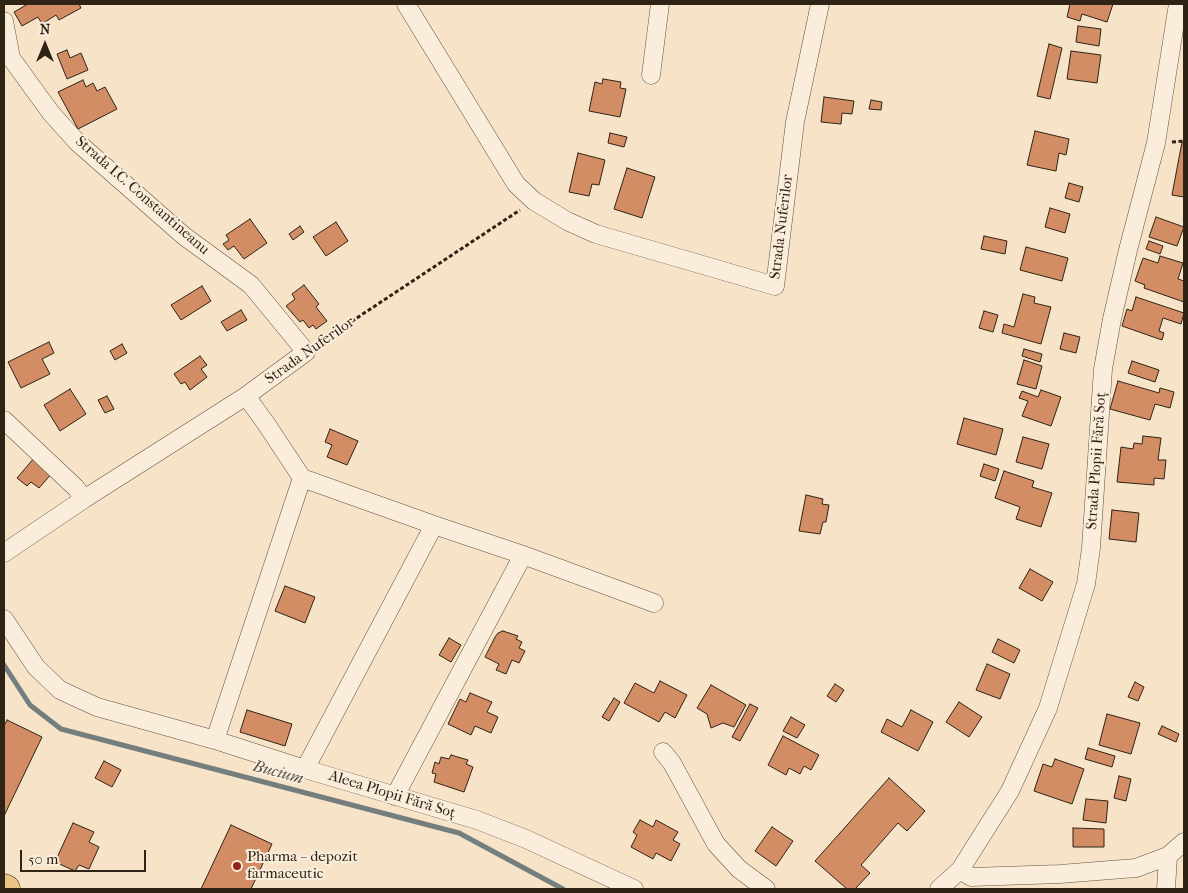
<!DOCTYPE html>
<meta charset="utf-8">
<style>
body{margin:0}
#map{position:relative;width:1188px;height:893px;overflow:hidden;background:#f7e3c8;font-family:"IM FELL French Canon",serif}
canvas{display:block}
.frame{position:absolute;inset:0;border:5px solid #2e2315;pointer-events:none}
.north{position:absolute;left:20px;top:20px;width:50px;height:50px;-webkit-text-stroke:4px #faeddb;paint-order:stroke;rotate:0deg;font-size:14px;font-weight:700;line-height:20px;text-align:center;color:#2e2315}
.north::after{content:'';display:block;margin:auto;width:18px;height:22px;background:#2e2315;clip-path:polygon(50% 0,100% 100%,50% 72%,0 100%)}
.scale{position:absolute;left:20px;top:850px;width:126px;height:22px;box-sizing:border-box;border:2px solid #2e2315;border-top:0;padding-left:6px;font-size:15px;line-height:18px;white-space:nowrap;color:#2e2315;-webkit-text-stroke:4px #faeddb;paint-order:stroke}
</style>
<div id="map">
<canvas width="1188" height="893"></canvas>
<div class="frame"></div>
<div class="north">N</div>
<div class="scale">50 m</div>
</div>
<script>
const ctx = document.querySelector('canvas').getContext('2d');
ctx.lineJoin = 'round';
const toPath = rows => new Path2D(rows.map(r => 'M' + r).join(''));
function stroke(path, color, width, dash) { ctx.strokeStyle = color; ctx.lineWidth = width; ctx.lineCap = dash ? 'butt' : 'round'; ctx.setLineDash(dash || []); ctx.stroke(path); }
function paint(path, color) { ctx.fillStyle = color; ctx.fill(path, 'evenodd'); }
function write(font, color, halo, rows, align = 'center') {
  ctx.font = font + ' "IM FELL French Canon",serif'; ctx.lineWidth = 4; ctx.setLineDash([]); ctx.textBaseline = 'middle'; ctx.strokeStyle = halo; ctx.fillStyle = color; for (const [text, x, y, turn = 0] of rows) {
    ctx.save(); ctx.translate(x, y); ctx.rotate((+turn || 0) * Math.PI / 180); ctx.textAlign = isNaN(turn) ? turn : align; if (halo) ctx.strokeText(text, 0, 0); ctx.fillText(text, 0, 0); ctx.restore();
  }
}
stroke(toPath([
 [4,665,30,705,61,729,459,833,563,889]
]), '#747e7c', 5);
const building = toPath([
 [28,4,79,4,81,8,59,20,56,15,42,24,38,17,22,26,14,12,28,4],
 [1070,4,1113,4,1107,22,1082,14,1080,21,1067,17,1070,4],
 [1078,26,1101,29,1099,46,1076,42,1078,26],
 [1049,44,1062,48,1050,99,1037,96,1049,44],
 [67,50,70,58,81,53,88,70,67,79,57,54,67,50],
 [1071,51,1101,55,1097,83,1067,79,1071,51],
 [603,79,621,82,620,88,626,89,620,117,589,111,595,82,602,84,603,79],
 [83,80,86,87,93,83,97,91,105,87,117,109,78,129,58,92,83,80],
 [824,97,854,101,852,114,842,113,841,124,821,122,824,97],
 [871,100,882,102,881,110,869,109,871,100],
 [1035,131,1069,139,1066,155,1059,153,1056,171,1027,165,1035,131],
 [610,133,627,137,624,147,608,143,610,133],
 [1182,142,1184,142,1184,197,1172,195,1182,142],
 [578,153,605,160,599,185,592,184,589,196,569,192,578,153],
 [627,168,655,177,642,218,614,209,627,168],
 [1069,183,1083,187,1079,202,1065,198,1069,183],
 [1050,208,1070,214,1065,233,1045,227,1050,208],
 [1156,217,1184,227,1177,246,1149,237,1156,217],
 [250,219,267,243,244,259,234,246,228,250,223,244,229,240,226,235,250,219],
 [336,222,348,241,326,256,313,237,336,222],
 [300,226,304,232,293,240,289,234,300,226],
 [984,236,1007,241,1005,254,981,249,984,236],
 [1149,241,1163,246,1160,254,1146,249,1149,241],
 [1026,247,1068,258,1062,281,1020,270,1026,247],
 [1160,256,1183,263,1178,279,1184,281,1184,302,1144,288,1145,285,1135,281,1143,258,1158,263,1160,256],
 [304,285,319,304,316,307,327,321,316,329,313,325,309,328,303,320,300,322,286,306,295,299,292,294,304,285],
 [202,286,211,301,181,320,171,305,202,286],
 [1023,294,1035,297,1034,303,1051,307,1041,344,1002,333,1004,324,1014,327,1023,294],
 [1136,297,1184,313,1181,324,1163,318,1159,331,1164,333,1162,340,1122,326,1127,309,1132,311,1136,297],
 [241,310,247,320,227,331,221,322,241,310],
 [984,311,998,315,993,332,979,328,984,311],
 [1064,333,1080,337,1076,353,1060,349,1064,333],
 [49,342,54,353,42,359,50,374,21,388,8,362,49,342],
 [122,344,127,353,115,360,110,351,122,344],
 [1024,349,1042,354,1040,362,1022,356,1024,349],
 [200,356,207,365,201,369,207,377,190,390,185,382,181,384,174,374,200,356],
 [1024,360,1042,366,1036,389,1017,384,1024,360],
 [1132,361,1159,370,1155,382,1128,373,1132,361],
 [1118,381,1159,393,1160,388,1174,392,1170,408,1155,404,1150,420,1110,409,1118,381],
 [70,389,86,414,60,431,44,405,70,389],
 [1041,390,1061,397,1051,426,1022,416,1028,401,1019,398,1022,391,1038,397,1041,390],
 [107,396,114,409,105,413,98,400,107,396],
 [964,418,1003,429,996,455,957,444,964,418],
 [330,429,358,441,347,465,327,457,332,445,325,442,330,429],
 [1143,436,1161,438,1158,460,1166,460,1164,479,1154,478,1154,485,1117,482,1121,447,1133,449,1134,443,1142,444,1143,436],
 [1023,437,1049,444,1042,469,1016,462,1023,437],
 [35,457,53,472,39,488,31,482,27,486,17,478,35,457],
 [984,464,999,469,995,481,980,476,984,464],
 [1004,471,1034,481,1032,487,1052,493,1041,527,1016,519,1020,507,995,498,1004,471],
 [806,495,823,499,822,504,829,505,826,522,823,522,820,534,799,531,806,495],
 [1112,510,1139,513,1136,542,1109,539,1112,510],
 [1030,569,1053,582,1042,601,1019,588,1030,569],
 [285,586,315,597,305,623,275,611,285,586],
 [503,631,518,636,516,639,522,642,519,648,525,651,519,663,512,660,506,674,496,670,499,664,485,657,495,637,498,633,503,631],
 [449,638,461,645,451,662,439,655,449,638],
 [998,639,1020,650,1014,663,992,652,998,639],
 [987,664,1010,674,1000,699,976,690,987,664],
 [660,681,687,695,675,718,665,712,659,722,624,703,635,683,654,693,660,681],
 [1135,682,1144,687,1138,701,1128,697,1135,682],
 [835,684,844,690,836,702,827,696,835,684],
 [711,685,746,705,734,727,723,723,711,728,707,714,697,708,711,685],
 [470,693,492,702,487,712,498,717,491,733,475,726,471,735,448,724,460,699,466,702,470,693],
 [614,698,620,702,609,721,602,717,614,698],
 [959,702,982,717,969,737,946,722,959,702],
 [750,704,758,708,740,741,732,737,750,704],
 [247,710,292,724,285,746,240,732,247,710],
 [911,710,933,722,918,751,881,732,887,719,902,727,911,710],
 [1107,714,1140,723,1131,754,1099,745,1107,714],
 [791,717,805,725,797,738,783,731,791,717],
 [7,720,42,737,4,816,4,726,7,720],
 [1162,726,1179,734,1176,742,1158,734,1162,726],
 [783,736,819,755,811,770,804,766,800,774,789,768,786,775,768,765,783,736],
 [1088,748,1115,756,1112,767,1085,759,1088,748],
 [451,755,468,760,466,764,473,767,464,792,434,782,436,774,432,773,435,762,439,764,441,757,449,759,451,755],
 [1055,759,1084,769,1072,804,1034,791,1043,764,1052,767,1055,759],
 [104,761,121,770,112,787,95,778,104,761],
 [1119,776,1131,779,1126,801,1114,798,1119,776],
 [889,778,925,811,907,831,898,823,861,865,870,873,855,889,847,889,815,861,889,778],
 [1086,799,1108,801,1106,823,1083,820,1086,799],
 [640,820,653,827,656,820,678,832,673,840,680,844,671,861,656,853,653,859,631,847,637,835,633,832,640,820],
 [73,823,94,832,89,842,99,847,89,869,79,865,75,871,55,862,73,823],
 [231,825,272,844,251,889,201,889,231,825],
 [772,827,793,841,776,866,755,851,772,827],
 [1073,828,1104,829,1104,847,1073,847,1073,828]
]);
paint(building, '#d38d65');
stroke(building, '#2e2315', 1);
const street = toPath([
 [406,4,516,184,534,201,567,221,596,234,775,286,795,122,820,4],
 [4,21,11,58,51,113,77,142,184,236,251,285,306,352,246,396,84,499,4,553],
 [651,75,660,4],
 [246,396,267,425,302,478,434,525,305,769],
 [4,420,76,488,84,499],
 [434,525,523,555,654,603],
 [4,619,36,667,60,690,97,707,215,740,305,769,477,820,526,839,634,889],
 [215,740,302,478],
 [663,752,672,763,716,844,739,869,766,889],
 [395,796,523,555],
 [960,870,971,877,1060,874,1136,868,1168,856,1184,842],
 [939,889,960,870,1010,791,1048,708,1086,584,1091,548,1103,369,1112,319,1128,250,1156,143,1178,4],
 [1166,889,1168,856]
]);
const primary = toPath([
 [4,888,6,889]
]);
stroke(street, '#605342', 19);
stroke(primary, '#2e2315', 29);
stroke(toPath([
 [1172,142,1184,141],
 [319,343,520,210]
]), '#2e2315', 3, [4, 2.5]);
stroke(street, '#faeddb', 18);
stroke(primary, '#ecc284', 28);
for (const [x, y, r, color] of [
 [237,866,5,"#8f2418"]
]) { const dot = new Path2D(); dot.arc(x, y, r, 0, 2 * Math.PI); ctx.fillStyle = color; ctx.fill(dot); stroke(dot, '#faeddb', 2); }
write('15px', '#2e2315', '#faeddb', [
 ["Strada I.C. Constantineanu",142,196,41],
 ["Strada Nuferilor",782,227,-83],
 ["Strada Nuferilor",310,351,-35],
 ["Strada Plopii Fără Soț",1097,461,-86],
 ["Aleea Plopii Fără Soț",392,795,17]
]);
write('15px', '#2e2315', '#faeddb', [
 ["Pharma – depozit",247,857],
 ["farmaceutic",247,874]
], 'left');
write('italic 16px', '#515148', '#faeddb', [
 ["Bucium",278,773,15]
]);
</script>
